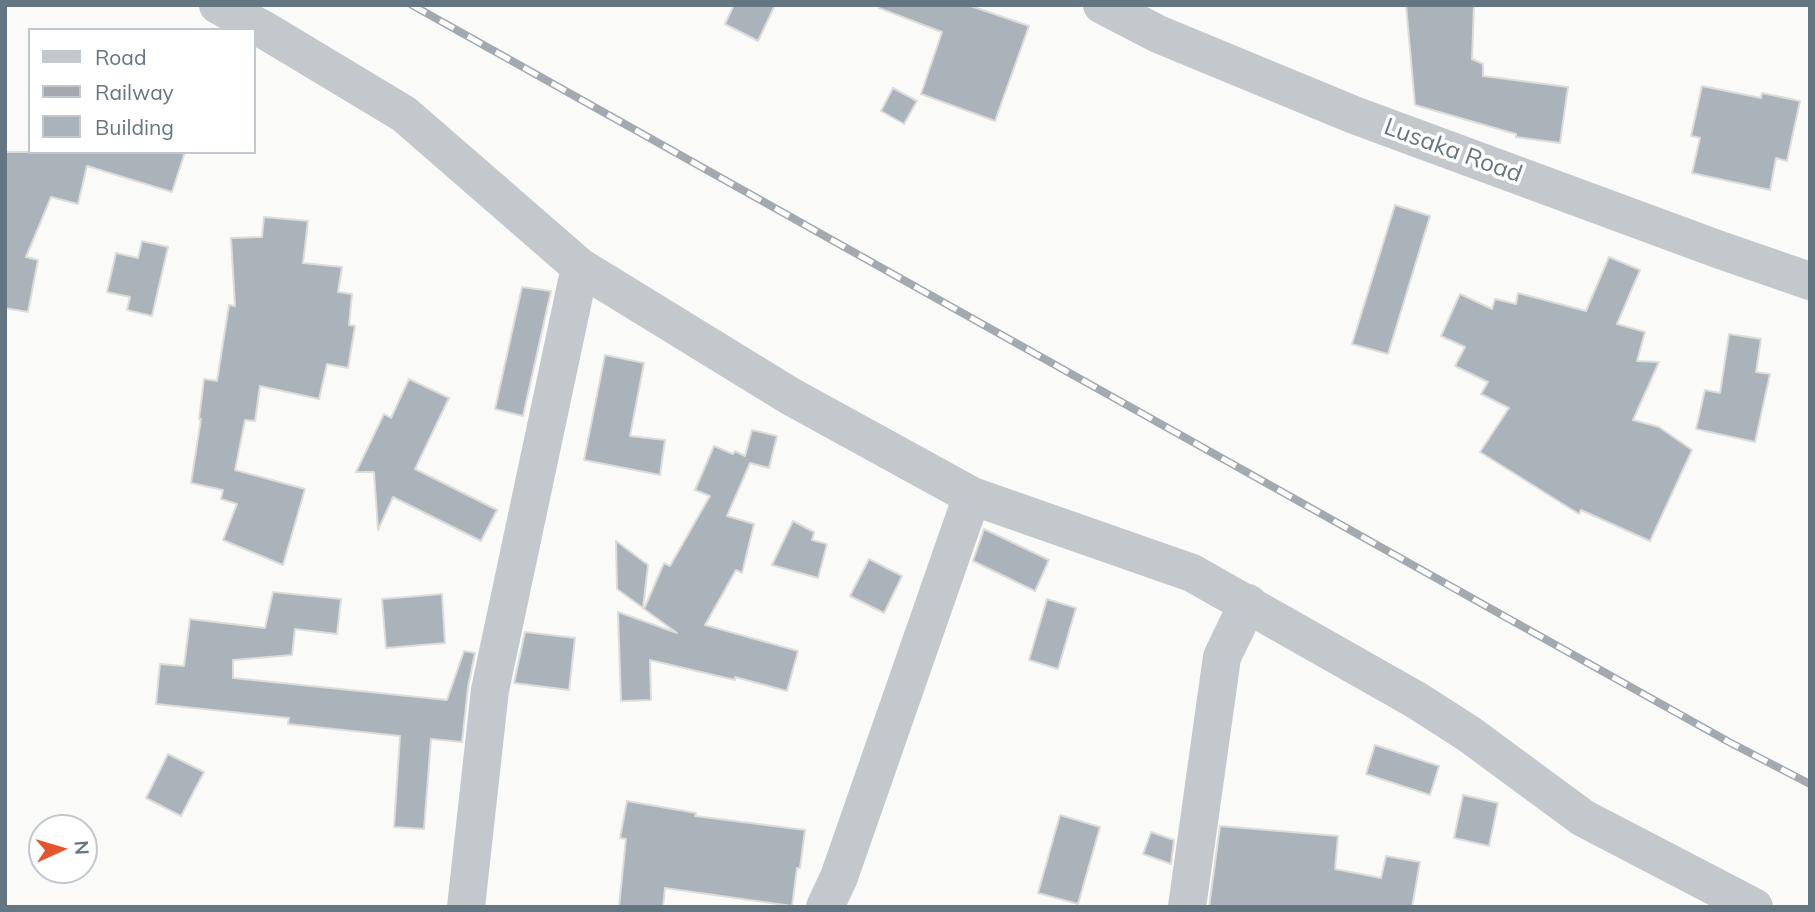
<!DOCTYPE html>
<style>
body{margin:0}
#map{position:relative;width:1815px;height:912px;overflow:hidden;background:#fafaf8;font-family:Mulish,sans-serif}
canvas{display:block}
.frame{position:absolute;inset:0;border:7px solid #657683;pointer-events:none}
.legend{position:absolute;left:28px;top:28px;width:228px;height:126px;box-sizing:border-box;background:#fff;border:2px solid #c1c8cd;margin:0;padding:9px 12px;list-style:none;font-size:21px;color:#657683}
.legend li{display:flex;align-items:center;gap:14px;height:35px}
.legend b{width:35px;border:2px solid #c1c8cd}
.north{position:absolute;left:28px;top:814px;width:70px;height:70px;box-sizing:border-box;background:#fff;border:2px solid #c1c8cd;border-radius:50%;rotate:86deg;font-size:19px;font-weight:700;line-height:28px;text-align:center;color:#657683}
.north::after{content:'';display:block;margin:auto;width:24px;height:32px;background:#e4572e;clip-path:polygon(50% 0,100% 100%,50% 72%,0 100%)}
</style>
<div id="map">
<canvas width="1815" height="912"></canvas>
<div class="frame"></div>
<ul class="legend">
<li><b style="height:9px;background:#c3c8cc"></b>Road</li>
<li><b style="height:9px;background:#a2aab0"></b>Railway</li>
<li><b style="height:19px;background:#aab3b9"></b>Building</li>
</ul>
<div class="north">N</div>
</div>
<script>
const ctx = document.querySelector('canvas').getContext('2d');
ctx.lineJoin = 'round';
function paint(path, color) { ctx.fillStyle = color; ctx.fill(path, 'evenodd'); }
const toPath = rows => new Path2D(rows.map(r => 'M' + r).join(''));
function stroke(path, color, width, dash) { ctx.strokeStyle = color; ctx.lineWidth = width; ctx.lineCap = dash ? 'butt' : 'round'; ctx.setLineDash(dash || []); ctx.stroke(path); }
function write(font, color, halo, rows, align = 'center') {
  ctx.font = font + ' Mulish,sans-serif'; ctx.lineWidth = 7; ctx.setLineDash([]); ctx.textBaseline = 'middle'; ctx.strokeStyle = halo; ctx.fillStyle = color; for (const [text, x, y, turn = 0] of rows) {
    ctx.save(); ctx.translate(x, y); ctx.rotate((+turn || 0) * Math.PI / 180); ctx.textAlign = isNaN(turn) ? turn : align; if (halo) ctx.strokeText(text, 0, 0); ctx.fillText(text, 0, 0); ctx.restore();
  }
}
const building = toPath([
 [734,5,775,5,758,41,725,24,734,5],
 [879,5,968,5,1029,26,995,121,921,94,942,32,879,8,879,5],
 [1406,5,1474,5,1472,59,1483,64,1483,76,1568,87,1560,143,1516,137,1516,134,1415,105,1406,5],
 [1702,86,1761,98,1762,93,1800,101,1787,161,1776,158,1770,190,1692,173,1700,138,1691,136,1702,86],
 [893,88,917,101,904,124,881,111,893,88],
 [5,152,185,152,172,192,87,166,78,204,51,197,26,257,38,260,28,312,5,308,5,152],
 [1395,205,1430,216,1388,354,1352,344,1395,205],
 [264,217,308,221,303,263,342,267,338,292,352,294,349,325,355,326,348,368,327,364,319,399,260,386,255,421,245,420,235,470,305,489,283,565,223,540,237,504,221,499,223,490,191,483,201,419,199,419,204,379,217,381,229,305,235,306,231,238,262,237,264,217],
 [142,241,168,247,152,316,127,310,130,297,107,292,116,253,138,258,142,241],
 [1609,257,1640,270,1617,324,1645,332,1637,361,1659,362,1633,420,1659,427,1692,450,1650,541,1581,510,1579,514,1480,452,1509,408,1481,394,1488,382,1455,366,1465,347,1441,336,1460,294,1492,309,1495,299,1516,304,1518,293,1586,311,1609,257],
 [522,287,551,291,523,416,495,409,522,287],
 [1729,334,1761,339,1756,372,1770,374,1755,442,1696,429,1705,390,1720,393,1729,334],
 [605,355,644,363,630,436,665,440,660,475,584,460,605,355],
 [409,379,449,398,415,469,497,510,481,541,393,497,378,530,374,472,356,472,384,414,391,418,409,379],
 [752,430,777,436,769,468,750,463,727,516,754,524,742,573,736,570,705,625,798,651,787,691,735,677,735,680,650,660,651,700,621,701,618,612,677,633,644,609,664,563,670,566,710,496,695,490,714,446,733,454,735,451,745,456,752,430],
 [793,521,814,532,812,540,827,544,818,578,772,565,793,521],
 [984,529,1049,560,1035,591,973,561,984,529],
 [616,541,648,565,643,608,617,589,616,541],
 [869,559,902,576,884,613,850,596,869,559],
 [273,592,341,599,337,634,295,629,292,655,233,660,233,678,447,700,464,651,475,653,468,687,462,742,431,739,424,829,394,827,400,736,288,724,289,718,156,704,160,664,184,666,190,619,265,628,273,592],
 [442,594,445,643,386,648,382,599,442,594],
 [1047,599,1076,608,1058,669,1029,660,1047,599],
 [525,632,575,638,569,690,514,683,525,632],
 [1375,745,1439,766,1430,795,1366,774,1375,745],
 [168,754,204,772,181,816,146,798,168,754],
 [1463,795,1498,803,1489,846,1454,838,1463,795],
 [627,801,696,813,695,816,805,830,800,868,797,868,792,906,665,888,663,907,619,907,626,839,620,838,627,801],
 [1060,815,1100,827,1078,904,1038,893,1060,815],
 [1220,826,1338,836,1335,869,1381,878,1386,856,1420,862,1412,907,1209,907,1220,826],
 [1151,832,1174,840,1171,864,1143,854,1151,832]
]);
paint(building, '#aab3b9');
stroke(building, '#dcdcda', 2);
stroke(toPath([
 [218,5,266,31,404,114,580,267,790,396,972,496,1192,573,1416,700,1469,734,1583,818,1754,907],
 [1102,5,1158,34,1354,115,1720,250,1810,281],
 [466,907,490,690,580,267],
 [825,907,839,877,972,496],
 [1187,907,1222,657,1248,603]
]), '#c3c8cc', 38);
const rail = toPath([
 [412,5,1729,742,1810,784]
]);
stroke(rail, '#a2aab0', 8);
stroke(rail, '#fff', 5, [16]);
write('24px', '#657683', '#fff', [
 ["Lusaka Road",1453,151,20]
]);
</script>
